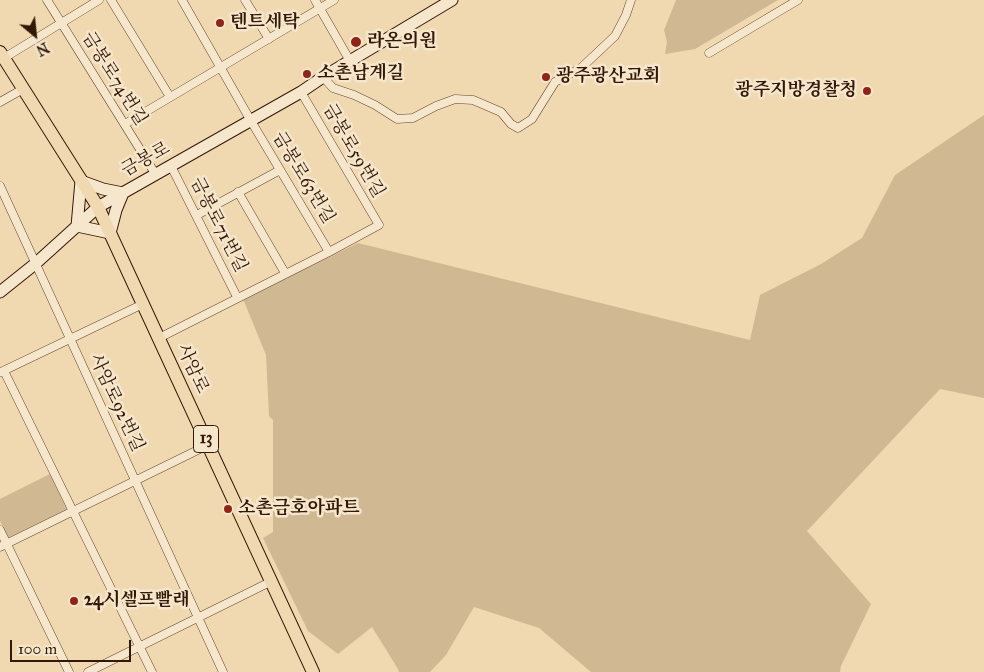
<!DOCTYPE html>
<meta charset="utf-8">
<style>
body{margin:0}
#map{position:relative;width:984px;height:672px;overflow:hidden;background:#f0d9b0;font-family:"IM FELL Great Primer",serif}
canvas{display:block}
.north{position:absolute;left:10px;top:10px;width:50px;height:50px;-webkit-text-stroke:4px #f5e6cc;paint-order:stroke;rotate:152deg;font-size:14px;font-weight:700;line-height:20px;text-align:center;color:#331807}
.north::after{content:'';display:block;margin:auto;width:18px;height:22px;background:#331807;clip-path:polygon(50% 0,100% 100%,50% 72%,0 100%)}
.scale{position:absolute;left:10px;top:640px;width:121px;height:22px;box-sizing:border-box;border:2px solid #331807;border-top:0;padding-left:6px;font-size:15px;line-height:18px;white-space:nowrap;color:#331807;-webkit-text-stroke:4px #f5e6cc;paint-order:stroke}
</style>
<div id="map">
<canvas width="984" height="672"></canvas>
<div class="north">N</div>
<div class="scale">100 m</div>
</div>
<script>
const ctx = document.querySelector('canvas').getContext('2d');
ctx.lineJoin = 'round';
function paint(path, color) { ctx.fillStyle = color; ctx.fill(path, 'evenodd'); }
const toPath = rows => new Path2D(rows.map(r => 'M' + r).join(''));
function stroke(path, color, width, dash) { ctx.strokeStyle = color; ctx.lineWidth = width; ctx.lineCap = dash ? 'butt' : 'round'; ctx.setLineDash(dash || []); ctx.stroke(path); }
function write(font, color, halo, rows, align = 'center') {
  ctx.font = font + ' "IM FELL Great Primer","Noto Serif KR",serif'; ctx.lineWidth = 5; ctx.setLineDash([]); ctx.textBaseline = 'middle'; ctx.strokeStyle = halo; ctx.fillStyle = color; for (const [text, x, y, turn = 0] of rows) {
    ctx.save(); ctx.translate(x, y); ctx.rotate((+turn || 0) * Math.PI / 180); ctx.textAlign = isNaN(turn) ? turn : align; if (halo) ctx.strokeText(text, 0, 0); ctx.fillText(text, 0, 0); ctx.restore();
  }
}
paint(toPath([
 [676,0,778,0,695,49,665,54,667,42,664,30],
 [984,115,984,398,940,389,807,531,871,604,841,666,840,672,591,672,539,628,474,607,446,655,430,672,399,672,398,669,372,627,338,654,308,631,263,538,273,532,273,420,269,416,266,355,243,299,358,243,750,340,760,295,821,264,862,238,895,175],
 [50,474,67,510,9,539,0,521,0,499]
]), '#d0b893');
const street = toPath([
 [47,0,156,175],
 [111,0,170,97],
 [182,0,251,121,329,252],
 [245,0,269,39],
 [315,0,350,61],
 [709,53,798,0],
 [4,58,99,0],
 [323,77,333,88,354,95,375,105,397,119,413,118,436,106,455,99,473,100,501,112,511,124,518,128,532,119,555,82,581,68,615,36,626,15,631,0],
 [0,102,23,89],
 [125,124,334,0],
 [171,166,237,297],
 [0,186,223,672],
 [238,192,285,273],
 [197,215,280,170],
 [159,338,329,252,379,225,301,92],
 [4,371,152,672],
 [1,372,143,304],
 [0,530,69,672],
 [0,547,208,445],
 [88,672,270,582]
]);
const secondary = toPath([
 [81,181,103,189,123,193,116,210,110,233,77,226,81,181],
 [0,292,35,264,98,207,301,92,323,77,452,0]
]);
const primary = toPath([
 [0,52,98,207,313,672]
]);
stroke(street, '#624831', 9);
stroke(secondary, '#331807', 13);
stroke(primary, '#331807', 14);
stroke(street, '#f5e6cc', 8);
stroke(secondary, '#f5e6cc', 11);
stroke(primary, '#f0d9b0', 12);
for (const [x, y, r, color] of [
 [220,23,5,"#8f2418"],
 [356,42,6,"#8f2418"],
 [307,74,5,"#8f2418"],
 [546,77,5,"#8f2418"],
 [867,91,5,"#8f2418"],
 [228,509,5,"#8f2418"],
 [74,601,5,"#8f2418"]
]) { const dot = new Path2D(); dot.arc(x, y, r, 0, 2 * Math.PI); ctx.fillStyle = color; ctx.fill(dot); stroke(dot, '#f5e6cc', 2); }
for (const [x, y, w] of [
 [206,439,25]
]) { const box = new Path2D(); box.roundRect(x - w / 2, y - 13.5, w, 27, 4); ctx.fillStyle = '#f5e6cc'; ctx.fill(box); stroke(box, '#331807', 1); }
write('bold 16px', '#331807', null, [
 ["13",206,439]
]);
write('bold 18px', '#331807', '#f5e6cc', [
 ["텐트세탁",230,23],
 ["라온의원",367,42],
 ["소촌남계길",317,74],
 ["광주광산교회",556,77],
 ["광주지방경찰청",857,91,"right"],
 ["소촌금호아파트",238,509],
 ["24시셀프빨래",84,601]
], 'left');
write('18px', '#331807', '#f5e6cc', [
 ["금봉로74번길",114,79,58],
 ["금봉로59번길",353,151,60],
 ["금봉로",146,160,-29],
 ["금봉로63번길",303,178,59],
 ["금봉로71번길",218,225,63],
 ["사암로",192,369,65],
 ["사암로92번길",116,403,65]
]);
</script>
